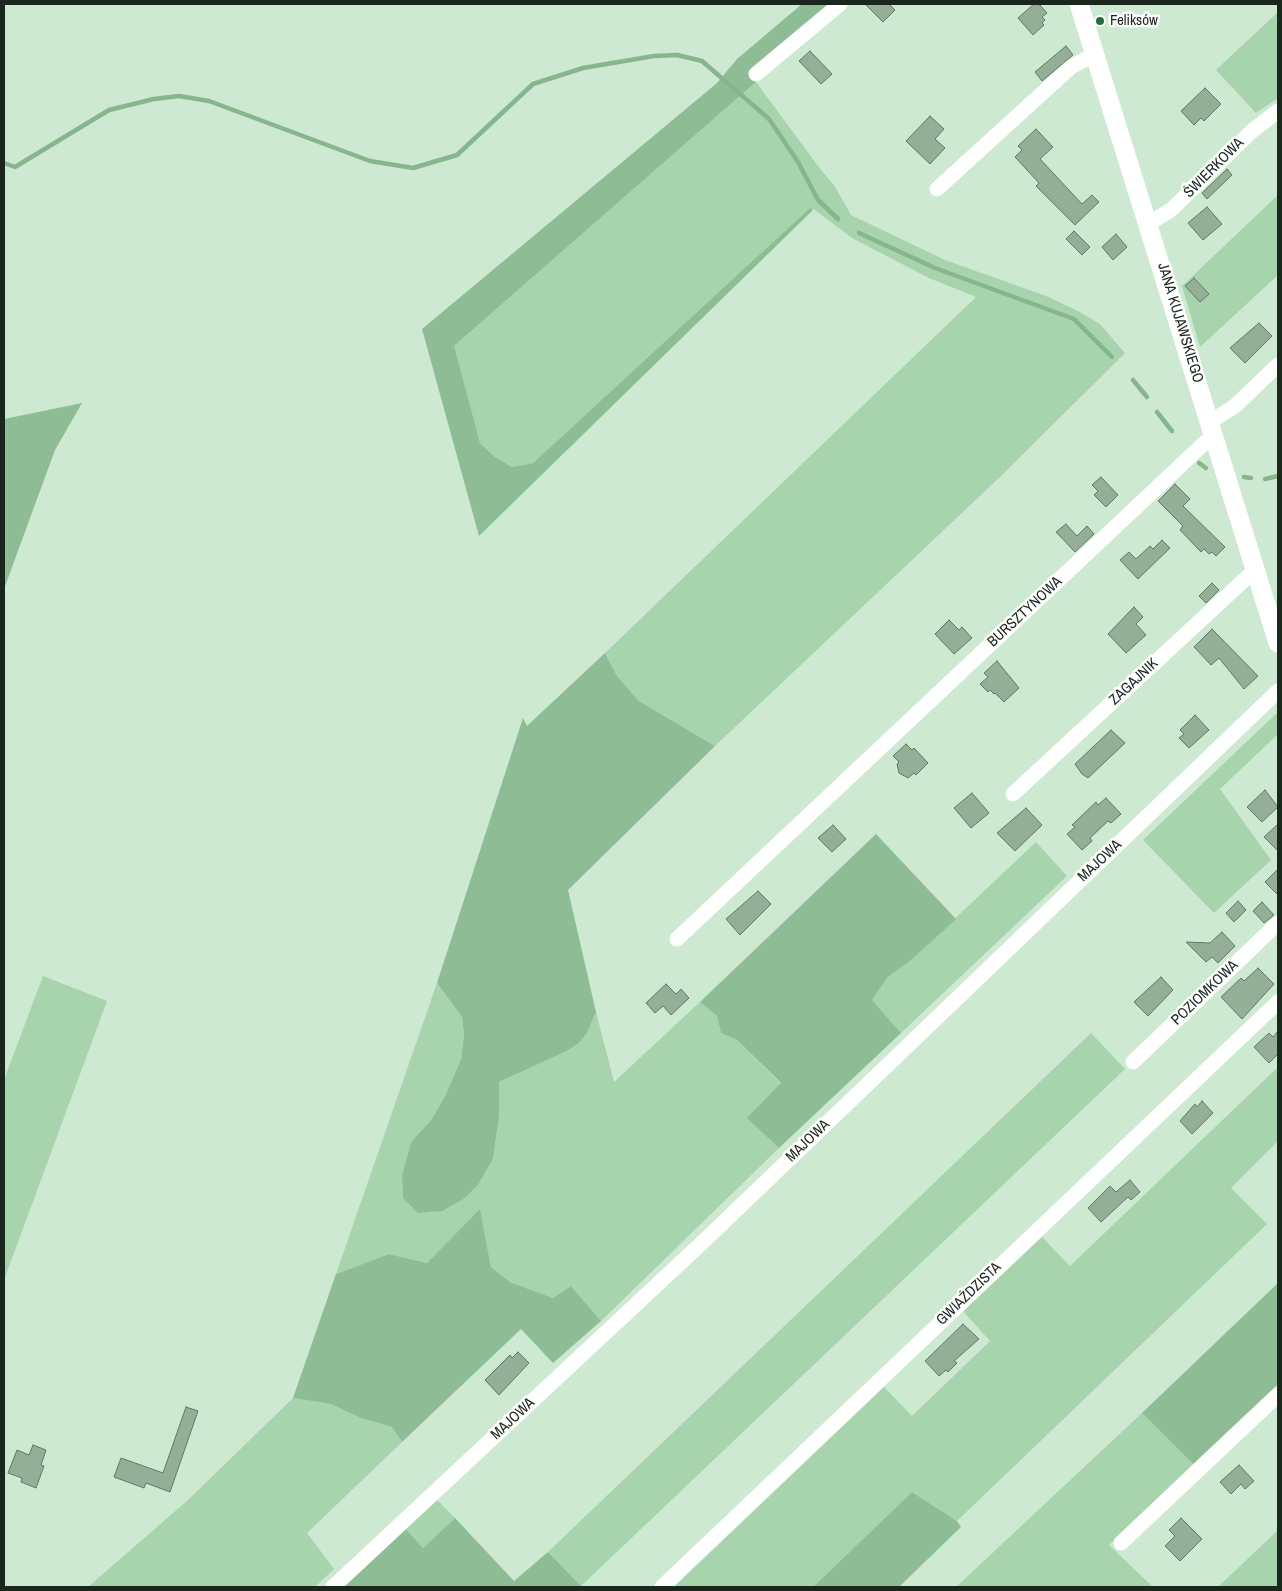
<!DOCTYPE html>
<meta charset="utf-8">
<style>
body{margin:0}
#map{position:relative;width:1282px;height:1591px;overflow:hidden;background:#cde9d1;font-family:"Archivo Narrow",sans-serif}
canvas{display:block}
.frame{position:absolute;inset:0;border:5px solid #1b261d;pointer-events:none}
</style>
<div id="map">
<canvas width="1282" height="1591"></canvas>
<div class="frame"></div>
</div>
<script>
const ctx = document.querySelector('canvas').getContext('2d');
ctx.lineJoin = 'round';
function paint(path, color) { ctx.fillStyle = color; ctx.fill(path, 'evenodd'); }
const toPath = rows => new Path2D(rows.map(r => 'M' + r).join(''));
function stroke(path, color, width, dash) { ctx.strokeStyle = color; ctx.lineWidth = width; ctx.lineCap = dash ? 'butt' : 'round'; ctx.setLineDash(dash || []); ctx.stroke(path); }
function write(font, color, halo, rows, align = 'center') {
  ctx.font = font + ' "Archivo Narrow",sans-serif'; ctx.lineWidth = 5; ctx.setLineDash([]); ctx.textBaseline = 'middle'; ctx.strokeStyle = halo; ctx.fillStyle = color; for (const [text, x, y, turn = 0] of rows) {
    ctx.save(); ctx.translate(x, y); ctx.rotate((+turn || 0) * Math.PI / 180); ctx.textAlign = isNaN(turn) ? turn : align; if (halo) ctx.strokeText(text, 0, 0); ctx.fillText(text, 0, 0); ctx.restore();
  }
}
paint(toPath([
 [1278,12,1278,98,1256,113,1216,70],
 [756,82,821,170,834,185,851,215,945,260,1046,296,1078,311,1100,324,1125,353,1001,476,715,746,639,701,617,676,605,653,976,297,929,278,852,238,811,207,533,463,512,467,495,457,480,443,453,350,454,346],
 [1278,195,1278,275,1200,347,1182,286],
 [1278,712,1278,734,1220,789,1271,860,1214,913,1143,840],
 [1036,842,1067,876,901,1033,872,1000,888,977,910,961],
 [43,976,107,1001,4,1280,4,1080],
 [437,983,462,1017,464,1034,461,1059,446,1094,432,1119,411,1142,402,1175,403,1198,465,1198,478,1185,493,1159,499,1117,499,1082,567,1051,579,1043,587,1033,596,1012,614,1082,700,1002,717,1016,721,1033,737,1040,781,1084,748,1118,779,1148,601,1321,571,1286,553,1298,510,1282,491,1267,480,1210,427,1263,389,1254,336,1274],
 [1091,1033,1125,1069,581,1586,548,1552],
 [1278,1067,1278,1141,1231,1188,1267,1224,957,1521,912,1492,813,1587,674,1587,884,1387,912,1416,990,1341,963,1311,1042,1237,1070,1266],
 [293,1398,331,1404,361,1418,392,1427,402,1442,307,1533,334,1569,315,1587,88,1587,188,1500],
 [1142,1413,1193,1464,1109,1545,1153,1587,956,1587],
 [434,1497,455,1518,423,1548,404,1527],
 [1278,1530,1278,1587,1218,1587]
]), '#a7d3ad');
paint(toPath([
 [802,4,831,4,749,73,756,82,454,346,480,443,495,457,512,467,533,463,811,207,813,210,479,536,422,329,717,83,737,59],
 [82,403,55,450,4,589,4,419],
 [605,653,617,676,639,701,715,746,568,890,596,1012,587,1033,579,1043,567,1051,499,1082,499,1117,493,1159,478,1185,465,1198,442,1211,418,1213,403,1198,402,1175,411,1142,432,1119,446,1094,461,1059,464,1034,462,1017,437,983,523,718,527,726],
 [876,834,956,919,910,961,888,977,872,1000,901,1033,779,1148,747,1118,781,1083,737,1040,721,1033,717,1016,700,1002],
 [480,1209,491,1267,510,1282,553,1298,571,1286,601,1321,553,1363,521,1329,402,1442,392,1427,361,1418,331,1404,293,1398,336,1274,389,1254,427,1263],
 [1278,1283,1278,1384,1193,1464,1142,1413],
 [912,1492,957,1521,961,1527,899,1587,813,1587],
 [455,1518,514,1581,548,1552,581,1586,340,1587,404,1527,423,1548]
]), '#8ebd95');
stroke(toPath([
 [4,163,15,167,109,110,154,99,179,96,209,101,370,161,413,168,457,155,533,84,583,68,654,56,677,55,702,61,769,119,798,162,818,200,838,219],
 [859,233,935,268,1074,319,1112,357],
 [1133,380,1147,397],
 [1157,412,1172,431],
 [1199,463,1206,468],
 [1244,477,1251,478],
 [1265,479,1278,476]
]), '#87b58e', 4.5);
const building = toPath([
 [865,4,889,4,895,10,883,22,865,4],
 [1034,4,1039,4,1047,13,1042,17,1045,20,1042,23,1044,25,1033,35,1018,18,1034,4],
 [1066,46,1073,55,1042,81,1035,72,1066,46],
 [810,51,832,74,821,84,799,61,810,51],
 [1205,88,1221,104,1204,121,1201,118,1194,125,1181,111,1205,88],
 [930,116,944,129,935,139,945,148,930,164,906,141,930,116],
 [1036,129,1053,147,1040,159,1082,204,1092,195,1099,202,1075,225,1036,186,1039,183,1015,157,1022,150,1018,146,1036,129],
 [1227,169,1232,175,1207,199,1202,193,1227,169],
 [1207,207,1222,224,1203,240,1188,223,1207,207],
 [1074,231,1090,247,1082,255,1066,239,1074,231],
 [1116,234,1127,247,1113,260,1102,247,1116,234],
 [1194,278,1209,294,1200,302,1185,286,1194,278],
 [1259,323,1272,336,1245,363,1230,348,1259,323],
 [1101,477,1118,495,1106,507,1094,495,1098,491,1092,485,1101,477],
 [1175,484,1190,499,1183,506,1225,547,1216,556,1212,552,1209,554,1204,549,1201,552,1180,530,1183,526,1158,501,1175,484],
 [1066,524,1077,536,1087,526,1094,534,1075,552,1056,532,1066,524],
 [1162,540,1170,548,1138,579,1120,560,1129,552,1136,559,1150,546,1153,549,1162,540],
 [1212,583,1219,590,1206,603,1199,596,1212,583],
 [1134,607,1143,617,1136,624,1146,635,1126,653,1108,634,1134,607],
 [949,620,959,630,962,627,972,638,954,654,935,634,949,620],
 [1212,629,1258,676,1244,689,1219,658,1211,665,1194,647,1212,629],
 [997,661,1019,688,1004,702,995,693,994,694,990,690,988,692,980,684,988,677,984,673,997,661],
 [1195,715,1209,730,1189,748,1179,738,1184,734,1180,730,1195,715],
 [1111,730,1125,743,1088,778,1082,774,1075,764,1111,730],
 [906,744,912,750,914,748,928,763,916,775,914,773,908,778,899,773,897,764,899,762,893,756,906,744],
 [1265,790,1278,807,1262,822,1247,807,1265,790],
 [972,793,989,813,971,828,954,808,972,793],
 [1106,798,1121,814,1111,823,1108,821,1090,838,1092,841,1082,850,1067,834,1075,827,1072,825,1096,802,1098,805,1106,798],
 [1026,808,1042,825,1015,851,997,833,1026,808],
 [1278,824,1278,851,1264,837,1278,824],
 [833,825,846,839,832,852,818,838,833,825],
 [1278,869,1278,895,1265,882,1278,869],
 [758,891,771,904,740,935,726,919,758,891],
 [1238,901,1246,910,1234,922,1226,913,1238,901],
 [1262,902,1274,915,1264,923,1253,911,1262,902],
 [1222,932,1235,946,1218,963,1212,957,1206,962,1186,942,1210,943,1222,932],
 [1258,968,1274,984,1242,1019,1221,997,1241,978,1244,981,1258,968],
 [1161,977,1173,990,1148,1016,1134,1002,1161,977],
 [666,984,676,994,681,989,689,998,671,1015,663,1006,655,1013,646,1003,666,984],
 [1278,1031,1278,1054,1269,1063,1254,1047,1269,1033,1273,1037,1278,1031],
 [1202,1101,1213,1113,1192,1134,1180,1121,1195,1104,1197,1107,1202,1101],
 [1130,1180,1140,1192,1131,1200,1128,1197,1101,1222,1088,1208,1110,1186,1116,1192,1130,1180],
 [963,1324,979,1339,954,1361,957,1363,948,1372,946,1370,939,1376,925,1361,963,1324],
 [518,1352,529,1363,499,1395,485,1380,510,1355,512,1358,518,1352],
 [186,1407,198,1411,170,1492,146,1483,144,1488,114,1477,121,1458,163,1473,186,1407],
 [33,1445,46,1450,41,1465,44,1466,36,1488,21,1482,22,1478,8,1473,17,1450,29,1455,33,1445],
 [1239,1465,1254,1481,1245,1489,1241,1484,1231,1494,1220,1482,1239,1465],
 [1181,1518,1202,1539,1180,1561,1165,1546,1175,1536,1169,1530,1181,1518]
]);
paint(building, '#94ae97');
stroke(building, '#607964', 1);
stroke(toPath([
 [756,74,840,4],
 [937,189,1071,67,1095,54],
 [1149,223,1171,210,1252,131,1278,111],
 [1210,422,1235,406,1278,365],
 [1013,794,1256,569],
 [677,939,1214,434],
 [1133,1062,1278,923],
 [1121,1543,1278,1395],
 [333,1587,705,1240,1278,691],
 [662,1587,1278,1002]
]), '#fff', 15);
stroke(toPath([
 [1079,4,1278,643]
]), '#fff', 19);
for (const [x, y, r, color] of [
 [1100,21,5,"#256c38"]
]) { const dot = new Path2D(); dot.arc(x, y, r, 0, 2 * Math.PI); ctx.fillStyle = color; ctx.fill(dot); stroke(dot, '#fff', 2); }
write('15px', '#1b261d', '#fff', [
 ["Feliksów",1110,21]
], 'left');
write('15px', '#1b261d', '#fff', [
 ["ŚWIERKOWA",1214,168,-45],
 ["JANA KUJAWSKIEGO",1180,323,73],
 ["BURSZTYNOWA",1025,612,-43],
 ["ZAGAJNIK",1134,682,-43],
 ["MAJOWA",1100,861,-43],
 ["POZIOMKOWA",1205,993,-44],
 ["MAJOWA",808,1141,-44],
 ["GWIAŹDZISTA",969,1294,-44],
 ["MAJOWA",513,1419,-43]
]);
</script>
